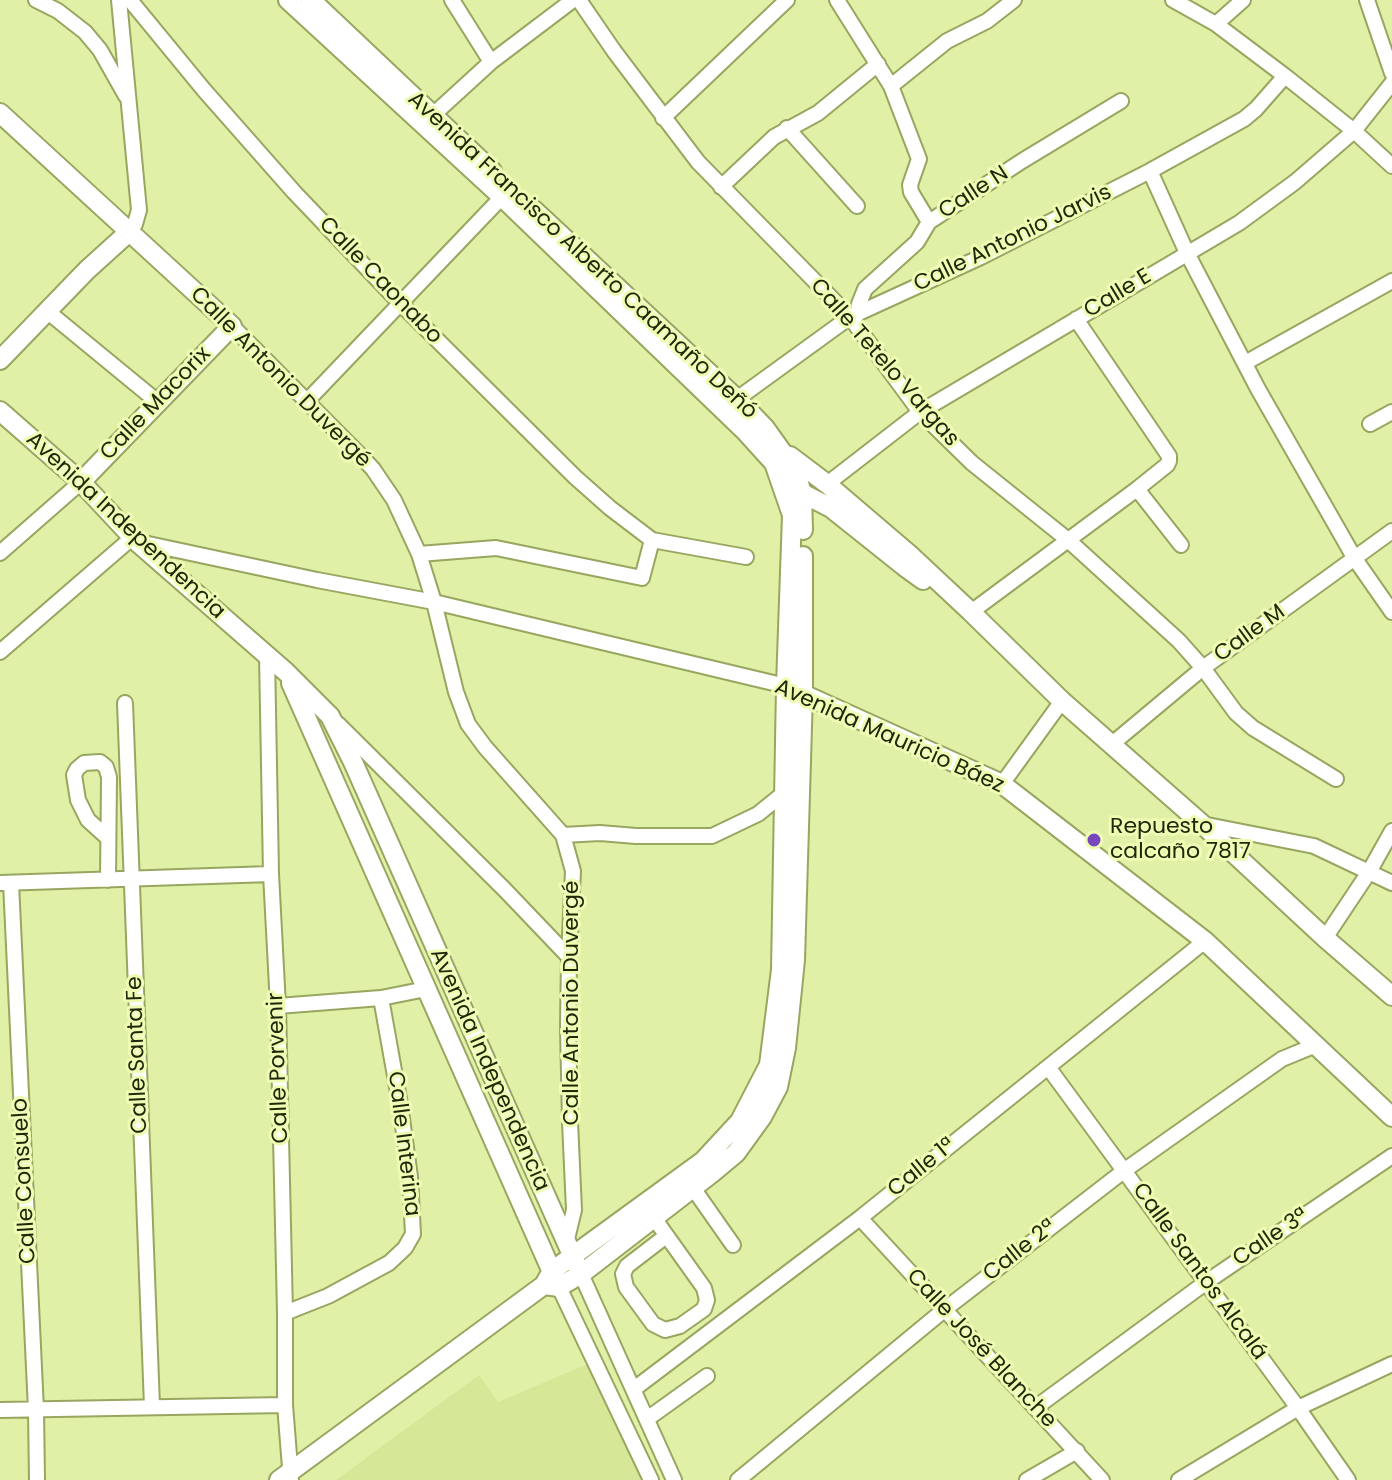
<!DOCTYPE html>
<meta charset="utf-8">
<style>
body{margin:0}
canvas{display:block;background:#e0f0a7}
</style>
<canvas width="1392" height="1480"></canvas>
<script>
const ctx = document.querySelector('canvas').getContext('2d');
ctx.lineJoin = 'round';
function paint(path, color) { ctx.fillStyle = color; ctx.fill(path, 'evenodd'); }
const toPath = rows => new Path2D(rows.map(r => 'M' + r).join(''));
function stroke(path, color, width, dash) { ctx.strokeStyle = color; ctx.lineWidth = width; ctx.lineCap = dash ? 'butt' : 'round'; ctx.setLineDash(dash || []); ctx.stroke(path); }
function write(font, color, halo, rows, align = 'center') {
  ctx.font = font + ' Poppins,sans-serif'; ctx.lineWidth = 6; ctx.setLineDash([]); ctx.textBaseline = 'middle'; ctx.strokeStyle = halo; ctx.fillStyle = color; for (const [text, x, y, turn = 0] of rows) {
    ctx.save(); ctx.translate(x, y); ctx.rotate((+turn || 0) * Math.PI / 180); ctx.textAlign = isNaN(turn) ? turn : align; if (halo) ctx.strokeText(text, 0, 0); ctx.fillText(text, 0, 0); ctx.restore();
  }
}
paint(toPath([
 [590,1363,643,1480,336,1480,479,1375,498,1402]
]), '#d6e897');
const minor = toPath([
 [36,0,58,11,85,32,100,50,126,96],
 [119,0,139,210,135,224,129,232],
 [130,0,204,90,294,192,400,303,575,477,610,508,652,540,746,557],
 [452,0,491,62],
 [579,0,614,51,698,162,850,317,920,412,972,463,1068,540,1179,641,1203,668,1236,713,1253,728,1336,779],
 [837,0,891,86,919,159,910,185,911,192,929,222],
 [1173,0,1216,24,1285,76,1354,131,1392,166],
 [1367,0,1392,73],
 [1216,24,1243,0],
 [891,86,947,41,987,21,1014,0],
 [433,115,491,62,573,0],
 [663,118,787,0],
 [787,128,857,206],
 [1150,171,1187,253,1258,389,1355,559,1392,612],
 [721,187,774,137,818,113,878,64],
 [47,311,159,403],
 [858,314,859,304,865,289,917,242,929,222,1022,161,1121,101],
 [232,326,358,453,373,469,394,500,419,554,434,602,456,692,468,724,485,747,563,835,573,871,569,957,568,1027,570,1122,574,1210,566,1243],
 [1245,363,1392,281],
 [737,399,850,317,981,257,1150,171,1244,119,1256,109,1285,76],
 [307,401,502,197,509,187],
 [1370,424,1392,412],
 [827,484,920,412,1239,223,1295,182,1354,131,1392,83],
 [1137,489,1181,545],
 [139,542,317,580,434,602,786,686],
 [0,553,81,482],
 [419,554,496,548,642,578,652,540],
 [971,612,1137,489,1167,465,1169,461,1169,456,1076,319],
 [0,652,133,537],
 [267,656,271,874,278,1006,285,1313,285,1405,291,1480],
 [125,703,152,1406],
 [338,724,505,890,569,957],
 [1112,744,1203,668,1392,531],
 [1002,784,1062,701],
 [1202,824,1314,846,1392,883],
 [563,835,600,833,636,836,712,836,758,814,784,793],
 [108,838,88,820,78,800,74,775,77,769,84,763,100,762,106,767,109,777,108,880],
 [0,883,271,874],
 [11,883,36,1410,37,1480],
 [1325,938,1369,872,1392,831],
 [278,1006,381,998,426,989],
 [1048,1067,1298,1408,1348,1480],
 [693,1188,733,1245],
 [654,1218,704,1288,707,1300,704,1309,680,1326,665,1330,653,1324,626,1287,623,1274,627,1266,666,1236],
 [860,1218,1102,1480],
 [581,1274,674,1480],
 [559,1287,651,1480],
 [285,1313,328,1296,389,1263,405,1248,413,1234,410,1177,400,1104,381,998],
 [634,1389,860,1218,1205,941],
 [1035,1408,1205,1283,1392,1156],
 [0,1410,285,1405],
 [647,1419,707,1376],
 [738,1480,944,1310,1125,1170,1282,1059,1316,1045],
 [1027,1480,1077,1451],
 [1179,1480,1298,1408,1392,1364]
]);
const major = toPath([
 [311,0,492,171],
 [0,113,232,326,81,482],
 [534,210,737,399,765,428,795,470,802,493,803,530],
 [0,360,87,270,129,232],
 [0,411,81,482,137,542,286,672,330,716,353,762,577,1266],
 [790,456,827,484,909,554,971,612,1062,701,1202,824,1325,938,1392,996],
 [802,493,831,508,905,567,923,580],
 [291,683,556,1281],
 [794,690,1002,784,1205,941,1392,1117],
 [544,1285,559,1287,581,1274,712,1173,736,1153,762,1117,778,1087,786,1048,795,960,803,694,803,556],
 [279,1480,544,1285,552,1271,703,1161,740,1121,769,1065,781,970,786,686,792,515,774,463,745,431,502,197,288,0]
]);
stroke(minor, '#98a660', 18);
stroke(major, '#98a660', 22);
stroke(minor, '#fff', 14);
stroke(major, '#fff', 18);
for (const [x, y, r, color] of [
 [1094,840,8,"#7747be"]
]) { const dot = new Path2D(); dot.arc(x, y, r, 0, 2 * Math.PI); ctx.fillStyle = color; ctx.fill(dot); stroke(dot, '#edfdb4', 3); }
write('22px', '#22270a', '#edfdb4', [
 ["Calle N",974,193,-33],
 ["Calle Antonio Jarvis",1013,239,-26],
 ["Avenida Francisco Alberto Caamaño Deñó",582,256,43],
 ["Calle Caonabo",380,281,46],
 ["Calle E",1118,294,-31],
 ["Calle Tetelo Vargas",884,363,49],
 ["Calle Antonio Duvergé",280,378,45],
 ["Calle Macorix",156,404,-46],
 ["Avenida Independencia",125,526,43],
 ["Calle M",1250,634,-36],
 ["Avenida Mauricio Báez",889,737,24],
 ["Calle Antonio Duvergé",572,1003,-90],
 ["Calle Santa Fe",138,1055,-92],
 ["Calle Porvenir",279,1068,-92],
 ["Avenida Independencia",489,1070,66],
 ["Calle Interina",403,1144,83],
 ["Calle 1ª",922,1168,-39],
 ["Calle Consuelo",25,1181,-93],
 ["Calle 3ª",1271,1238,-34],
 ["Calle 2ª",1020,1251,-38],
 ["Calle Santos Alcalá",1199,1272,54],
 ["Calle José Blanche",981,1349,47]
]);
write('22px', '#22270a', '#edfdb4', [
 ["Repuesto",1110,827],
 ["calcaño 7817",1110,852]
], 'left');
</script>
